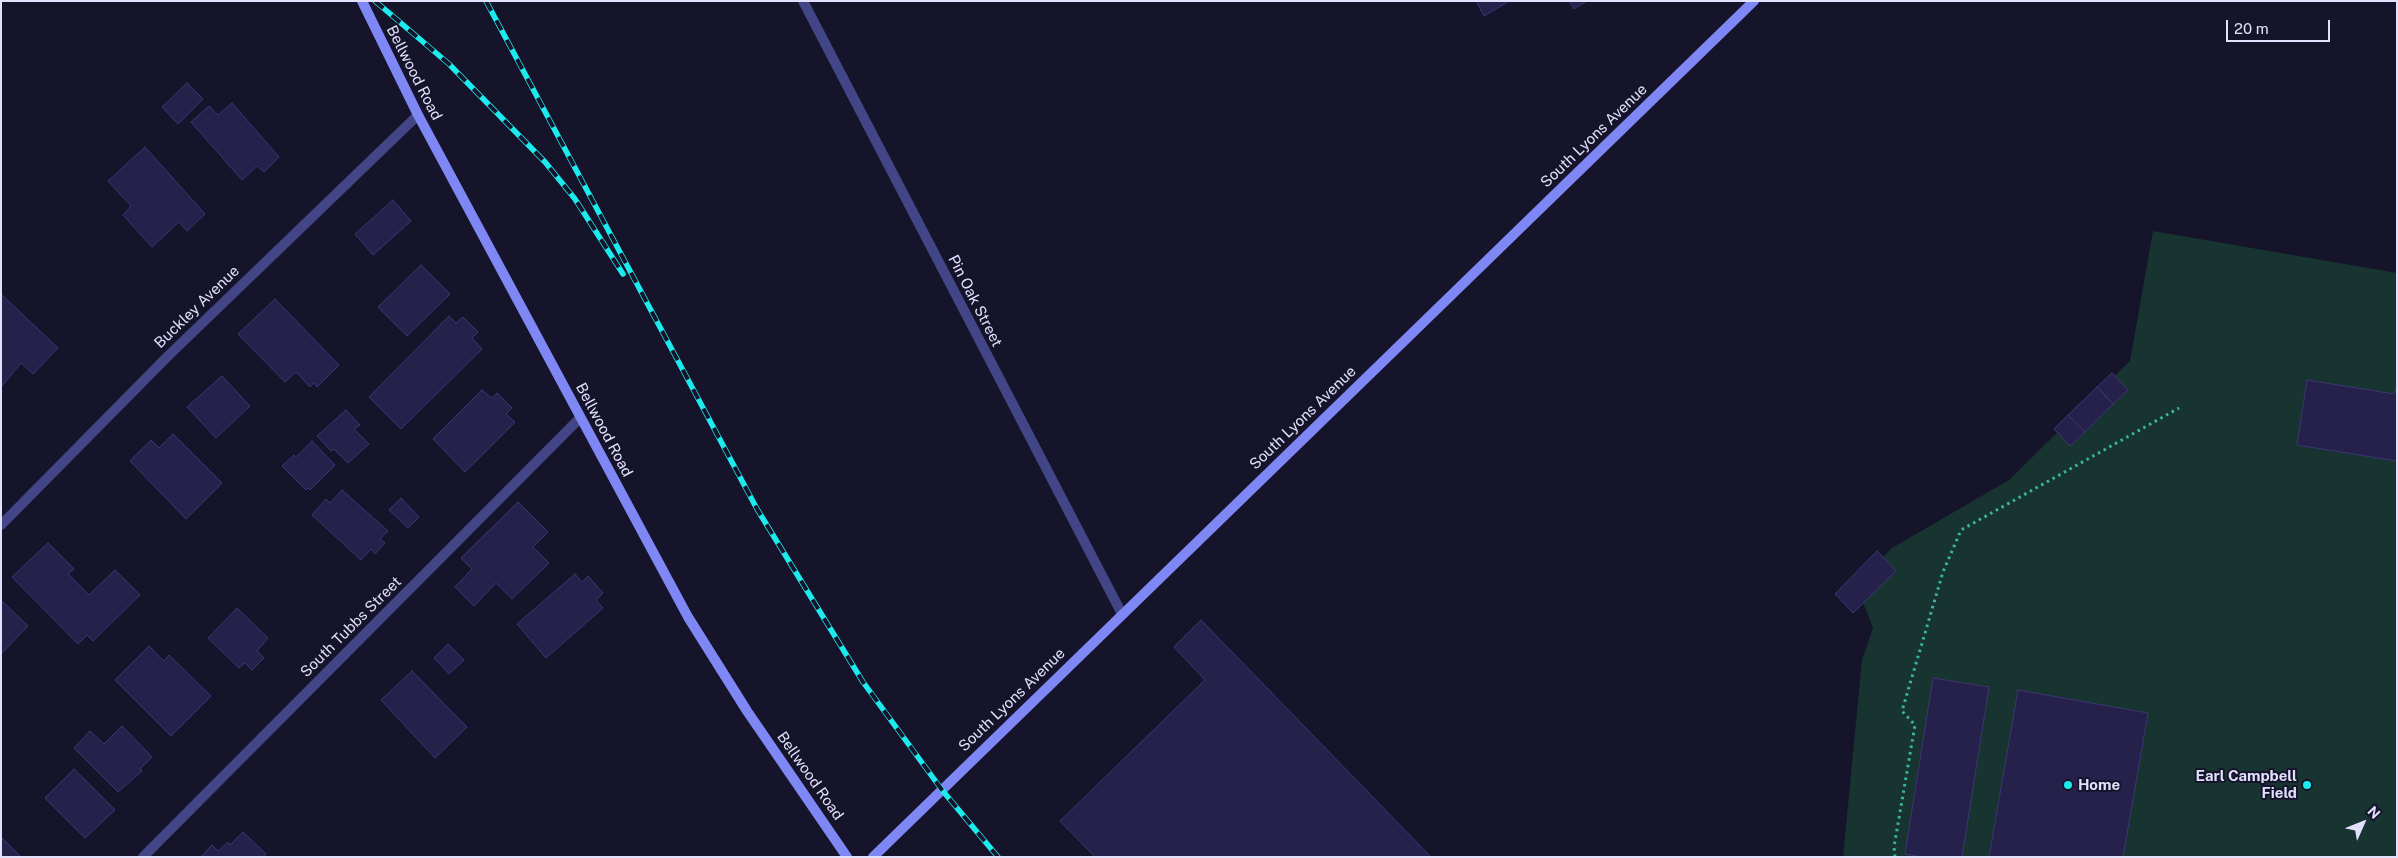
<!DOCTYPE html>
<style>
body{margin:0}
#map{position:relative;width:2398px;height:858px;overflow:hidden;background:#16142b;font-family:"Public Sans",sans-serif}
canvas{display:block}
.frame{position:absolute;inset:0;border:2px solid #e1e0fd;pointer-events:none}
.north{position:absolute;left:2338px;top:798px;width:50px;height:50px;-webkit-text-stroke:4px #16142b;paint-order:stroke;rotate:46deg;font-size:14px;font-weight:700;line-height:20px;text-align:center;color:#e1e0fd}
.north::after{content:'';display:block;margin:auto;width:18px;height:22px;background:#e1e0fd;clip-path:polygon(50% 0,100% 100%,50% 72%,0 100%)}
.scale{position:absolute;left:2226px;top:20px;width:104px;height:22px;box-sizing:border-box;border:2px solid #e1e0fd;border-top:0;padding-left:6px;font-size:15px;line-height:18px;white-space:nowrap;color:#e1e0fd;-webkit-text-stroke:4px #16142b;paint-order:stroke}
</style>
<div id="map">
<canvas width="2398" height="858"></canvas>
<div class="frame"></div>
<div class="north">N</div>
<div class="scale">20 m</div>
</div>
<script>
const ctx = document.querySelector('canvas').getContext('2d');
ctx.lineJoin = 'round';
function paint(path, color) { ctx.fillStyle = color; ctx.fill(path, 'evenodd'); }
const toPath = rows => new Path2D(rows.map(r => 'M' + r).join(''));
function stroke(path, color, width, dash) { ctx.strokeStyle = color; ctx.lineWidth = width; ctx.lineCap = dash ? 'butt' : 'round'; ctx.setLineDash(dash || []); ctx.stroke(path); }
function write(font, color, halo, rows, align = 'center') {
  ctx.font = font + ' "Public Sans",sans-serif'; ctx.lineWidth = 4; ctx.setLineDash([]); ctx.textBaseline = 'middle'; ctx.strokeStyle = halo; ctx.fillStyle = color; for (const [text, x, y, turn = 0] of rows) {
    ctx.save(); ctx.translate(x, y); ctx.rotate((+turn || 0) * Math.PI / 180); ctx.textAlign = isNaN(turn) ? turn : align; if (halo) ctx.strokeText(text, 0, 0); ctx.fillText(text, 0, 0); ctx.restore();
  }
}
paint(toPath([
 [2153,231,2397,273,2397,857,1843,857,1862,660,1873,628,1865,607,1852,589,1892,548,2009,480,2130,361]
]), '#173431');
const building = toPath([
 [1476,1,1509,1,1484,16,1476,1],
 [1569,1,1587,1,1574,9,1569,1],
 [187,83,203,99,178,124,162,107,187,83],
 [232,103,279,157,264,172,257,166,242,180,191,122,209,106,218,115,232,103],
 [145,147,205,214,187,231,179,222,152,247,123,215,131,206,108,181,145,147],
 [393,200,411,221,373,255,355,234,393,200],
 [421,265,450,294,407,336,378,307,421,265],
 [1,294,58,348,33,374,21,363,1,387,1,294],
 [275,299,339,365,317,387,314,383,310,387,296,372,285,382,238,334,275,299],
 [449,316,456,323,463,317,478,332,472,338,482,349,401,429,369,397,449,316],
 [2112,373,2128,390,2113,404,2097,387,2112,373],
 [222,376,250,406,216,438,187,407,222,376],
 [2307,380,2394,394,2397,386,2397,461,2297,445,2307,380],
 [2097,387,2113,404,2085,432,2068,415,2097,387],
 [482,390,492,398,497,393,512,408,506,414,515,422,465,472,433,439,482,390],
 [346,410,360,425,354,429,369,444,348,463,334,449,331,451,317,436,346,410],
 [2068,415,2085,432,2070,446,2054,429,2068,415],
 [173,434,222,483,186,519,130,461,151,440,159,448,173,434],
 [312,441,335,465,310,490,308,488,306,490,282,466,294,455,296,457,312,441],
 [342,490,388,531,380,539,385,543,375,554,371,549,361,560,312,515,326,499,330,503,342,490],
 [401,498,419,517,408,528,389,510,401,498],
 [518,502,548,532,533,547,549,563,512,599,496,583,474,606,455,587,472,569,461,558,518,502],
 [48,543,74,569,68,574,89,595,115,570,140,595,93,641,87,635,78,644,12,577,48,543],
 [1877,551,1896,571,1853,613,1835,594,1877,551],
 [575,574,582,582,588,576,603,593,596,600,603,608,546,658,517,624,575,574],
 [1,600,28,626,1,654,1,600],
 [237,608,268,638,257,651,264,658,252,670,245,663,239,668,208,638,237,608],
 [1201,620,1431,857,1095,857,1060,821,1205,680,1174,647,1201,620],
 [448,644,464,660,449,674,434,658,448,644],
 [149,646,164,661,169,655,211,696,171,736,115,680,149,646],
 [412,671,467,727,435,758,381,700,412,671],
 [1933,678,1989,687,1962,857,1922,857,1905,854,1933,678],
 [2018,690,2148,713,2123,857,1989,857,2018,690],
 [122,726,152,757,140,769,142,771,118,792,74,748,90,731,104,744,122,726],
 [74,769,115,810,85,838,45,798,74,769],
 [243,832,266,854,264,857,201,857,212,845,218,851,228,842,230,845,243,832],
 [1,837,21,857,1,857,1,837]
]);
paint(building, '#26214a');
stroke(building, '#3c3574', 1);
stroke(toPath([
 [1895,857,1894,847,1915,725,1902,711,1943,572,1961,530,2179,408]
]), '#3bb5a3', 3, [2.5, 4]);
stroke(toPath([
 [803,1,1122,614],
 [1,525,167,357,418,115],
 [143,857,580,418]
]), '#434686', 10);
stroke(toPath([
 [362,1,418,115,688,617,747,711,847,857],
 [873,857,1754,1]
]), '#7f87f5', 10);
const rail = toPath([
 [375,1,449,64,545,162,575,199,623,274],
 [486,1,757,509,863,682,942,790,998,857]
]);
stroke(rail, '#1cebed', 5.5);
stroke(rail, '#16142b', 4, [11]);
for (const [x, y, r, color] of [
 [2068,785,5,"#1cebed"],
 [2307,785,5,"#1cebed"]
]) { const dot = new Path2D(); dot.arc(x, y, r, 0, 2 * Math.PI); ctx.fillStyle = color; ctx.fill(dot); stroke(dot, '#16142b', 2); }
write('15px', '#e1e0fd', '#16142b', [
 ["Bellwood Road",414,73,63],
 ["South Lyons Avenue",1594,136,-44],
 ["Pin Oak Street",975,301,63],
 ["Buckley Avenue",197,307,-44],
 ["South Lyons Avenue",1303,418,-44],
 ["Bellwood Road",604,430,62],
 ["South Tubbs Street",351,627,-45],
 ["South Lyons Avenue",1012,700,-44],
 ["Bellwood Road",810,776,55]
]);
write('bold 15px', '#e1e0fd', '#16142b', [
 ["Earl Campbell",2297,776],
 ["Field",2297,793],
 ["Home",2078,785,"left"]
], 'right');
</script>
